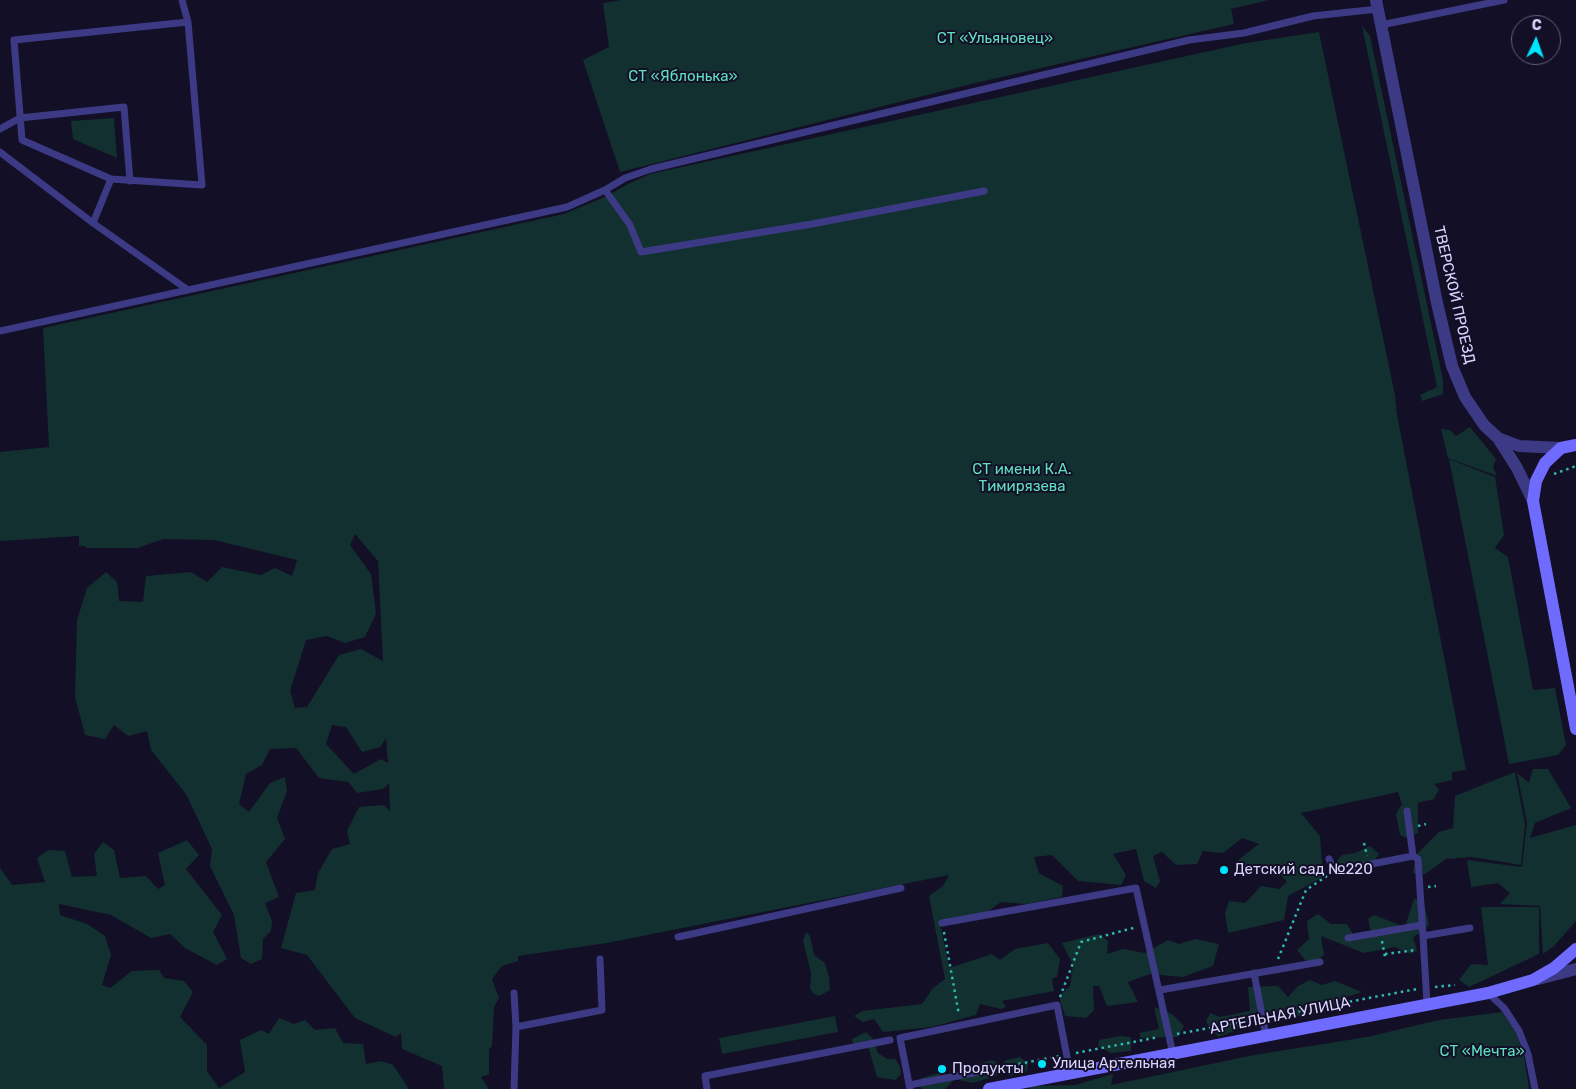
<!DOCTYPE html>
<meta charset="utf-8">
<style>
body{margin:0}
#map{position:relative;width:1576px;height:1089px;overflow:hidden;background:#130f26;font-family:Rubik,sans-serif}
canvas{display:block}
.north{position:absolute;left:1511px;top:15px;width:50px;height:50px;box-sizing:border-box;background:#130f26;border:1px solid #625e7d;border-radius:50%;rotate:3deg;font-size:14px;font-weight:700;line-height:20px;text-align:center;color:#d9d4ff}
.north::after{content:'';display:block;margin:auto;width:18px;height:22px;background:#00e5ff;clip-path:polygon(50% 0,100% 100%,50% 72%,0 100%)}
</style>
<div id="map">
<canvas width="1576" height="1089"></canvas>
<div class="north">С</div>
</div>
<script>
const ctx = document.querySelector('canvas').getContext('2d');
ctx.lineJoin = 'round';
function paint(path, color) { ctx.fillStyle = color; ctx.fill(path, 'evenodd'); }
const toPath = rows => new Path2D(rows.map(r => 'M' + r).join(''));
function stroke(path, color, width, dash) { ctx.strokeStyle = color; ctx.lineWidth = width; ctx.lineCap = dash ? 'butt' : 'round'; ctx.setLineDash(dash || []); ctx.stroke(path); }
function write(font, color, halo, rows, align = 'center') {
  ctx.font = font + ' Rubik,sans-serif'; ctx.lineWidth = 4; ctx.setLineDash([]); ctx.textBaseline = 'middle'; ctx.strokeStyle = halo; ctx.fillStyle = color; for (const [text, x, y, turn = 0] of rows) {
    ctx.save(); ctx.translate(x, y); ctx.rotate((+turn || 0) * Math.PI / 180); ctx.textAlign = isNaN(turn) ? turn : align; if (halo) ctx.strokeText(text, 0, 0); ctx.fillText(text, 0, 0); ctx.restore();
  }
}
paint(toPath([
 [621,0,1269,0,1231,9,1234,24,971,84,620,172,583,60,609,47,603,3],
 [1362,26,1370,36,1443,380,1443,394,1422,401,1420,395,1437,387],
 [1319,32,1395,395,1397,415,1466,770,1452,772,1452,780,1434,784,1439,789,1434,799,1418,803,1418,833,1407,838,1400,835,1396,814,1402,804,1398,792,1301,813,1320,836,1323,877,1288,896,1284,920,1228,933,1225,913,1229,901,1245,903,1261,886,1279,889,1287,882,1272,866,1243,877,1238,860,1259,844,1242,838,1223,853,1203,851,1197,864,1176,865,1162,852,1153,856,1160,881,1156,888,1144,881,1136,849,1113,854,1126,875,1121,885,1078,881,1052,855,1034,857,1039,873,1063,886,1062,897,1026,904,1001,902,987,912,940,923,949,968,992,954,1000,960,1015,949,1048,943,1060,959,1057,977,1052,979,1054,991,1002,1001,1006,1007,1001,1009,980,1004,976,1015,932,1027,883,1032,874,1019,863,1022,854,1016,862,1011,922,1004,933,988,945,979,929,896,943,886,949,875,607,943,518,956,518,961,502,966,492,979,499,998,494,1007,492,1046,489,1049,489,1074,481,1077,489,1089,444,1089,442,1066,402,1049,401,1033,396,1037,355,1018,307,955,281,948,296,893,315,890,318,873,332,849,350,844,347,831,359,807,384,805,390,811,389,783,383,789,357,793,348,782,319,778,296,748,270,749,262,765,246,774,239,804,249,812,270,783,285,777,287,791,277,818,285,839,266,862,279,897,265,903,272,921,271,931,263,939,262,959,251,964,241,958,234,915,210,866,212,849,186,794,151,750,147,731,128,736,114,725,105,739,85,735,75,697,77,620,87,588,106,572,117,582,119,601,143,602,146,576,191,572,207,582,222,567,261,575,275,568,292,576,297,560,214,540,163,539,138,548,86,548,85,546,79,546,79,536,0,541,0,452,49,447,43,328,564,214,607,196,628,184,650,174,1246,43],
 [355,534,378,561,383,661,361,649,339,655,307,707,295,708,290,691,306,640,327,636,345,643,365,637,376,614,371,574,350,545],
 [332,725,346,727,362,752,380,747,386,738,388,763,381,759,354,774,326,744],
 [114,118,117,158,73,139,71,121],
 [1470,427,1496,459,1493,467,1497,476,1448,458,1441,429,1450,430,1456,436],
 [1449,459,1495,477,1504,535,1495,548,1508,557,1533,690,1555,688,1566,745,1558,755,1509,764],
 [1533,769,1548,769,1571,808,1535,823,1530,838,1576,825,1576,921,1554,946,1543,954,1540,906,1500,904,1510,893,1498,883,1471,887,1467,860,1522,867,1527,823,1517,773,1529,783],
 [1515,772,1525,824,1521,865,1472,857,1446,859,1425,874,1413,873,1416,855,1439,832,1453,828,1455,796],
 [187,840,199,855,186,869,222,915,213,932,227,959,217,965,185,948,170,934,151,938,111,915,59,904,60,915,87,924,105,936,111,955,102,985,110,988,132,971,159,970,164,978,184,981,193,992,180,1017,207,1045,207,1071,219,1088,245,1072,240,1040,261,1030,269,1034,279,1018,294,1024,305,1020,315,1030,335,1028,343,1043,363,1044,366,1064,381,1061,393,1065,409,1089,0,1089,0,868,12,885,45,882,37,858,48,850,65,851,72,877,97,876,94,854,103,842,114,850,120,878,146,876,158,889,165,885,158,853],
 [1370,846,1379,854,1370,867,1347,871,1337,861,1342,855,1355,853],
 [1414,899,1423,899,1429,925,1413,938,1417,950,1411,954,1395,947,1364,953,1321,936,1324,955,1310,966,1297,950,1309,939,1307,921,1318,914,1331,924,1347,924,1356,939,1372,937,1368,919,1374,915,1405,927],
 [1481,907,1539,907,1539,954,1469,987,1459,980,1471,964,1488,965],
 [806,932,810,936,814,955,825,963,829,977,830,990,819,996,814,994,810,989,811,973,803,941],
 [1099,934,1108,941,1107,954,1123,949,1145,953,1168,940,1179,944,1196,939,1219,944,1213,966,1183,977,1150,974,1128,982,1138,1002,1107,1006,1099,986,1093,986,1094,1010,1086,1018,1065,1016,1059,996,1070,986,1073,965,1062,943],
 [1310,980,1322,985,1335,981,1362,992,1346,997,1334,1010,1281,1019,1258,1008,1250,1025,1218,1037,1206,1022,1210,1013,1220,1017,1250,1011,1248,987,1278,986,1288,997,1298,986],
 [1154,1007,1172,1014,1184,1026,1178,1037,1141,1038,1139,1033,1159,1029],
 [1502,1012,1516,1033,1524,1056,1529,1089,1030,1089,1029,1086,1075,1085,1113,1074,1111,1085,1254,1055,1367,1037,1439,1020],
 [835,1016,838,1032,722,1054,719,1038],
 [866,1032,873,1039,878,1053,887,1059,895,1059,900,1066,901,1074,895,1080,877,1077,869,1049,853,1044,852,1039],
 [1120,1036,1131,1037,1131,1051,1111,1053,1098,1046,1099,1040],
 [1020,1057,1028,1064,1027,1071,1011,1076,1001,1071,996,1076,973,1083,955,1079,945,1089,923,1089,919,1086,921,1078,939,1073,954,1075,961,1069,992,1060,1002,1065,1006,1060]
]), '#12302f');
stroke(toPath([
 [1554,474,1576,466],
 [1418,826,1426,824],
 [1364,843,1367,856],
 [1428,887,1436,886],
 [944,932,959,1015],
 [1382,941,1385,957],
 [1385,954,1416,950],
 [1278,959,1306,890,1327,876],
 [1435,987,1455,985],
 [1060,997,1081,942,1137,927],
 [1273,1016,1417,989],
 [1177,1034,1253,1020],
 [1076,1053,1159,1037],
 [993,1069,1059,1056]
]), '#2fb8b0', 2.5, [2.5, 4]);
stroke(toPath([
 [182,0,188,22,202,185,111,179,22,140,14,40,188,22],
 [1381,25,1504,0],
 [0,129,20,118,124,107,130,181],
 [0,152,93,223,188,290],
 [605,190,630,225,641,252,812,224,984,191],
 [93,223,111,179],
 [0,331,567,207,605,190,625,178,651,169,1189,40,1244,33,1313,16,1378,9],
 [1407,811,1413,856],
 [1329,859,1335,871,1413,856,1418,859,1423,936],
 [942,923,1136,888,1173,1054],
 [678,937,901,888],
 [1348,938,1422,925],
 [1254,973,1266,1036],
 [1160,990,1320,962],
 [514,993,516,1027,514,1089],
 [1488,993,1504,1008,1519,1031,1528,1054,1535,1089],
 [1427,1004,1423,936,1470,928],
 [516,1027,602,1010,600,959],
 [909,1085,984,1071],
 [707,1089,705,1076,890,1040],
 [910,1089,900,1038,1057,1005,1070,1072]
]), '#3d3a85', 7);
stroke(toPath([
 [1376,0,1437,303,1452,366,1465,397,1484,425,1498,438,1517,468,1533,501],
 [1498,438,1519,446,1561,448],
 [1538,979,1576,969]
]), '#3d3a85', 12);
stroke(toPath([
 [1576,445,1561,448,1545,463,1536,481,1533,501,1576,729],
 [989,1089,1488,993,1533,980,1554,968,1576,949]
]), '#6f6bff', 12);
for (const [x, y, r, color] of [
 [1224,870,5,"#00e5ff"],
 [1042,1064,5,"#00e5ff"],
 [942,1069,5,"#00e5ff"]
]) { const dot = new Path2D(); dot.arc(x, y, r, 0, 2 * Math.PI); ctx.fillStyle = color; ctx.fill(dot); stroke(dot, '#130f26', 2); }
write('15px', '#5fe0c0', '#130f26', [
 ["СТ «Ульяновец»",995,39],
 ["СТ «Яблонька»",683,77],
 ["СТ имени К.А.",1022,470],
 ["Тимирязева",1022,487],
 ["СТ «Мечта»",1482,1052]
]);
write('15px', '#d9d4ff', '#130f26', [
 ["ТВЕРСКОЙ ПРОЕЗД",1454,295,77],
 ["АРТЕЛЬНАЯ УЛИЦА",1280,1016,-11]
]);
write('15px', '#d9d4ff', '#130f26', [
 ["Детский сад №220",1234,870],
 ["Улица Артельная",1052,1064],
 ["Продукты",952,1069]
], 'left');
</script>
